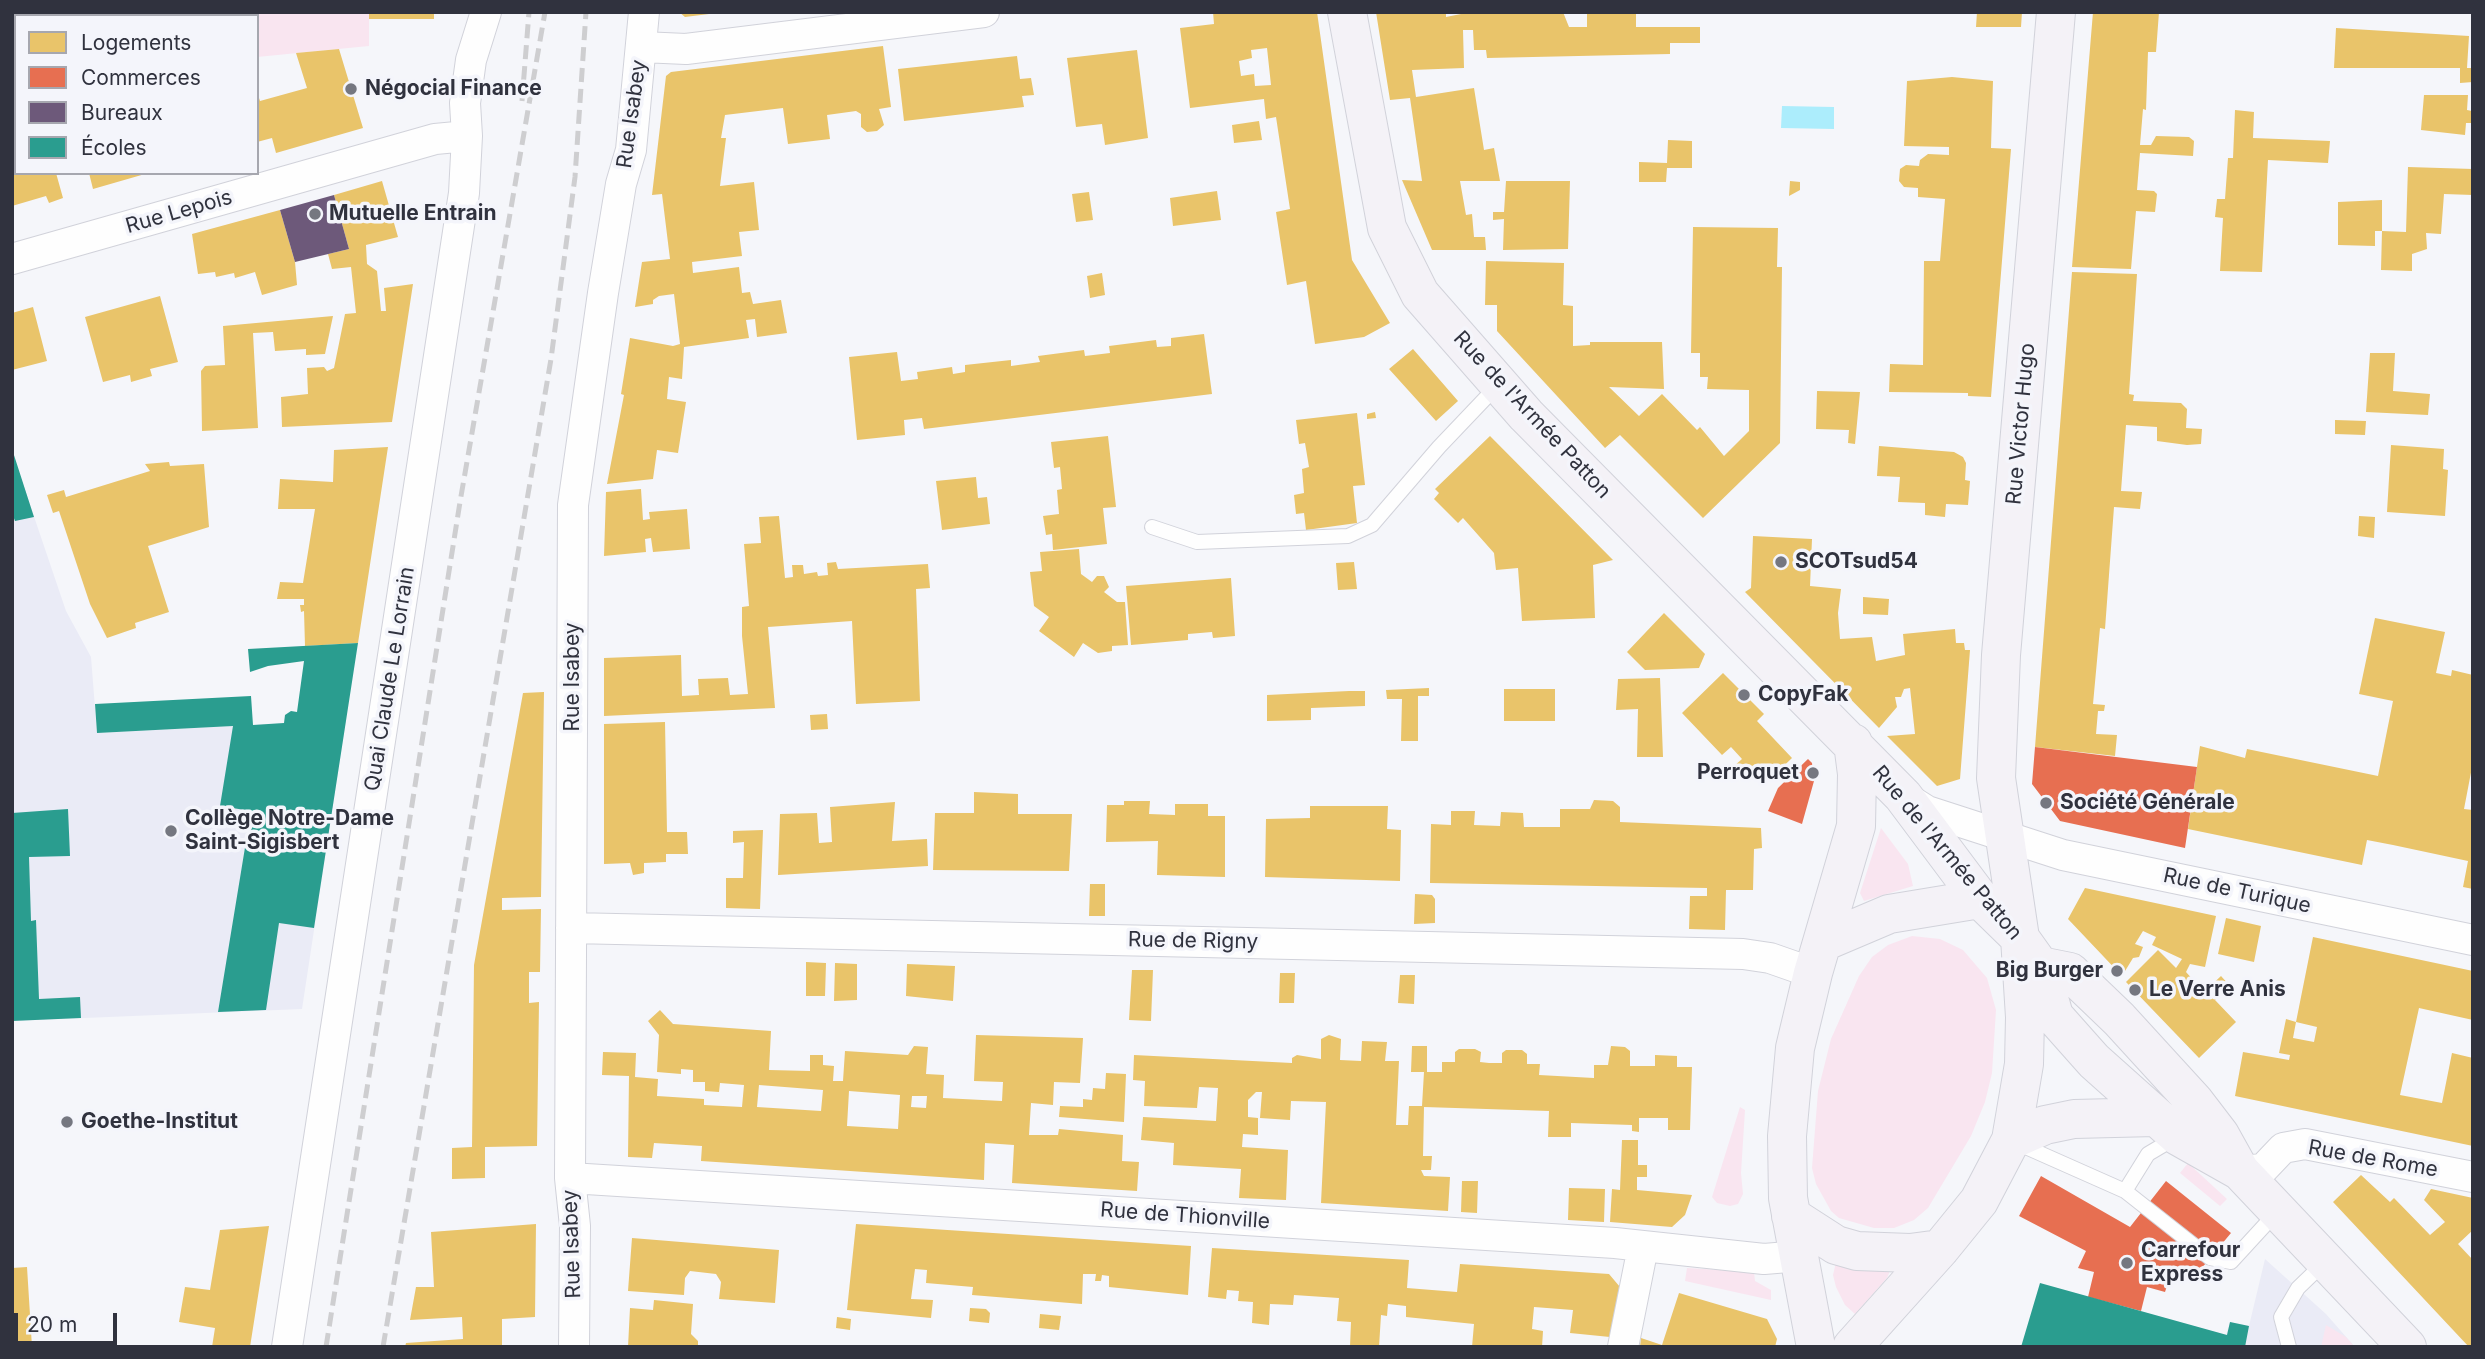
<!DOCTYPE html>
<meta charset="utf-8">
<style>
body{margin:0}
#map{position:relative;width:2485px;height:1359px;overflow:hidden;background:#f5f6fa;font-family:Inter,sans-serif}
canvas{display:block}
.frame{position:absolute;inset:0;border:14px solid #30323e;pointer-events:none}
.legend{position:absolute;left:14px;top:14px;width:245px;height:161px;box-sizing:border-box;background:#f4f5fb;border:2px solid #a6a7af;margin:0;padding:9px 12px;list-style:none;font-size:21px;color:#30323e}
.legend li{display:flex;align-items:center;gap:14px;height:35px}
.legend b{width:35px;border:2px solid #a6a7af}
.scale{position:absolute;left:14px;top:1313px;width:103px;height:32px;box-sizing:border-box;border:4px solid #30323e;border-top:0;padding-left:9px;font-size:21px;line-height:24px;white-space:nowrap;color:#30323e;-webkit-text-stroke:5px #f4f5fb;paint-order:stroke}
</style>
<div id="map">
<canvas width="2485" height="1359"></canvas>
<div class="frame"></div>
<ul class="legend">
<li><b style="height:19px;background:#e9c46a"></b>Logements</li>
<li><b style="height:19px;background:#e76f51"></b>Commerces</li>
<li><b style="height:19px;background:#6d597a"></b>Bureaux</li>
<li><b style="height:19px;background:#2a9d8f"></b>Écoles</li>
</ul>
<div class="scale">20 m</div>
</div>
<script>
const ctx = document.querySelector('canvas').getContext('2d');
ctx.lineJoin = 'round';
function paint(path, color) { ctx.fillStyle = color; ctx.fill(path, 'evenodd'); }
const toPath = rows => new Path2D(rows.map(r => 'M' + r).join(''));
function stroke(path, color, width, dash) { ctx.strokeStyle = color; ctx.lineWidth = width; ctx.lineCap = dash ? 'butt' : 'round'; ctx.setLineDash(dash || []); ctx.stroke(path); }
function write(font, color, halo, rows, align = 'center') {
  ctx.font = font + ' Inter,sans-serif'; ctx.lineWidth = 7; ctx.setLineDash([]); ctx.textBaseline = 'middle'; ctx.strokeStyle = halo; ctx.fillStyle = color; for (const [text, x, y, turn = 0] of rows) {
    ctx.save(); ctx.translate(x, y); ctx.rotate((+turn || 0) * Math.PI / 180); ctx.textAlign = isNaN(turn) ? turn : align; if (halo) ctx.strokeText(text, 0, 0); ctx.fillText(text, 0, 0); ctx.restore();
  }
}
paint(toPath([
 [24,487,66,611,91,657,97,733,346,720,302,1009,12,1021,12,492],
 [2265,1259,2326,1314,2355,1347,2021,1347,2082,1295,2226,1335,2230,1322,2249,1326]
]), '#eaebf6');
paint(toPath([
 [68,12,369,12,369,46,257,57,257,16,69,16],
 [1881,828,1908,864,1913,886,1864,901,1860,893],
 [1912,936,1940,939,1963,950,1987,978,1996,1010,1992,1073,1985,1102,1971,1136,1928,1208,1914,1220,1894,1228,1874,1228,1839,1218,1831,1211,1816,1184,1812,1168,1818,1091,1831,1039,1859,976,1872,957,1888,945],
 [1740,1107,1745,1110,1741,1173,1743,1194,1738,1204,1730,1206,1717,1203,1712,1197],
 [2188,1163,2227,1199,2220,1206,2180,1173],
 [1837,1258,1890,1271,1887,1278,1855,1314,1845,1305,1836,1287,1833,1275],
 [1687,1268,1754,1272,1755,1281,1771,1290,1771,1300,1685,1281],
 [2326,1325,2346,1337,2355,1347,2321,1347]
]), '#f9e5f0');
paint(toPath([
 [1782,106,1834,107,1834,129,1781,128]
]), '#acedfc');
paint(toPath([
 [369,12,434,12,434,19,369,19],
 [679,12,709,12,709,14,685,17],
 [1213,12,1317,12,1352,260,1390,323,1364,337,1315,344,1306,281,1287,285,1276,212,1290,209,1276,117,1266,119,1264,99,1190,108,1180,28,1214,24],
 [1267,48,1271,85,1255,86,1254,74,1241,76,1239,61,1252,58,1251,50],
 [1376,12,1446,12,1446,17,1471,12,1563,12,1569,27,1587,27,1587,12,1636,12,1636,27,1700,27,1700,43,1670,43,1670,54,1487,58,1486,50,1474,50,1473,30,1463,30,1464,68,1412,70,1416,97,1474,88,1484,150,1494,148,1500,181,1460,181,1466,215,1472,214,1474,237,1485,237,1486,250,1432,250,1402,180,1422,181,1410,98,1390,100],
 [1977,12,2022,12,2021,27,1976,27],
 [2093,12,2159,12,2156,52,2148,52,2146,110,2143,109,2140,145,2151,145,2156,136,2189,137,2194,141,2193,156,2140,153,2137,190,2154,191,2157,194,2155,212,2136,211,2131,269,2072,267],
 [2336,28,2469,36,2467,68,2473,68,2473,82,2460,83,2460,68,2334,68],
 [883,46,891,107,879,109,884,125,877,131,867,132,861,127,861,114,856,111,827,115,830,139,788,144,783,108,725,115,721,138,726,138,720,186,754,182,759,230,739,232,742,256,692,262,693,273,739,267,742,293,750,292,753,304,781,300,787,333,757,337,755,319,746,320,749,338,684,347,682,379,669,377,667,399,686,402,678,453,657,450,653,479,607,484,624,395,621,394,630,338,673,346,680,344,674,294,659,296,653,300,653,304,635,307,642,262,670,259,662,194,652,195,666,76,671,72],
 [339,49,363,128,276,153,272,138,257,142,257,92,260,101,307,88,296,53],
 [1137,50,1148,138,1105,145,1102,124,1076,127,1067,58],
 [1017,56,1020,79,1031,78,1034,95,1022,96,1024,107,904,121,898,69],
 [1952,77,1993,81,1991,148,2011,149,1991,397,1968,396,1968,393,1889,392,1890,364,1923,365,1924,261,1940,261,1945,199,1918,197,1918,188,1904,187,1899,181,1900,169,1906,165,1919,166,1920,160,1928,154,1949,155,1949,147,1904,146,1907,81],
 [2424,95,2468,95,2467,110,2472,111,2471,123,2466,123,2465,135,2421,130],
 [2235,110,2254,112,2253,138,2330,141,2328,163,2268,160,2262,272,2220,271,2223,218,2215,217,2217,199,2225,199,2228,158,2233,158],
 [1259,121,1262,140,1234,143,1232,125],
 [1668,140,1692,141,1692,168,1667,168,1666,182,1639,182,1639,162,1667,163],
 [16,144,16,173,56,173,63,198,49,203,46,196,12,206,12,145],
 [2408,167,2473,169,2473,195,2444,194,2441,234,2426,233,2427,249,2412,254,2412,271,2381,270,2382,231,2406,232],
 [89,173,145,173,145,174,93,189],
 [382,181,398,237,366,245,367,264,377,271,381,311,386,311,384,288,413,284,392,422,282,427,281,397,308,394,307,368,324,367,327,371,334,368,345,314,356,313,351,267,332,269,328,254,349,249,334,195],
 [1506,181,1570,181,1568,249,1503,250,1504,219,1493,220,1493,212,1504,212],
 [1790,181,1800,182,1800,190,1789,196],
 [1217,191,1221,220,1173,226,1170,198],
 [1089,192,1093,220,1076,222,1072,194],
 [2382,200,2382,231,2375,231,2375,246,2338,245,2338,202],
 [280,210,295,262,297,285,262,295,255,272,235,278,234,273,216,277,215,272,198,274,192,234],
 [1693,227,1778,228,1777,267,1782,267,1780,443,1703,518,1620,435,1605,448,1497,331,1497,305,1485,305,1486,261,1564,263,1563,305,1573,306,1573,346,1590,345,1590,342,1662,342,1664,389,1609,387,1639,416,1662,394,1697,430,1700,427,1724,456,1749,431,1749,390,1707,389,1708,377,1700,377,1700,353,1691,353],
 [2072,272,2137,274,2129,394,2134,395,2133,401,2181,403,2187,409,2186,428,2202,429,2201,444,2187,445,2157,441,2157,427,2126,425,2121,491,2142,492,2140,509,2114,507,2105,629,2100,628,2093,704,2105,705,2104,711,2098,711,2096,734,2117,735,2115,756,2035,747],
 [1102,273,1105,295,1090,298,1087,276],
 [160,296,178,362,150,369,152,376,131,382,130,375,103,382,85,317],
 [33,307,47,361,12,370,12,313],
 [333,316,325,354,306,355,306,349,275,351,273,332,253,333,258,428,202,431,201,371,205,366,225,365,223,326],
 [1204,334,1212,394,924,429,922,418,904,420,905,435,857,440,849,357,897,352,901,381,918,379,917,372,952,367,953,374,965,372,965,365,1011,360,1011,366,1040,362,1038,356,1084,350,1085,356,1110,353,1109,346,1156,340,1157,347,1171,346,1171,338],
 [1413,349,1458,401,1436,421,1389,369],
 [2370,353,2395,353,2393,391,2430,394,2428,415,2366,412],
 [1817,391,1860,392,1855,444,1848,443,1849,430,1816,429],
 [1375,412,1376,418,1367,419,1367,414],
 [1357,413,1365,485,1353,486,1357,523,1306,530,1304,513,1296,514,1294,495,1304,493,1302,469,1309,467,1305,443,1299,444,1296,420],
 [2335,420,2366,421,2365,435,2335,434],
 [1108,436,1116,507,1103,508,1107,544,1053,550,1052,534,1046,535,1043,516,1059,514,1057,490,1062,489,1060,467,1054,468,1051,442],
 [1490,436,1613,560,1593,565,1595,618,1522,621,1518,568,1496,570,1494,553,1463,518,1458,523,1434,499,1439,493,1435,489],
 [2391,445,2444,449,2443,469,2448,470,2445,516,2387,512],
 [1879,446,1954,452,1963,457,1966,463,1965,480,1970,481,1968,505,1946,504,1945,517,1925,515,1925,503,1898,502,1900,477,1877,476],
 [388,447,358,643,305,646,304,611,301,612,300,605,304,605,304,599,277,599,280,582,303,583,315,509,278,509,280,479,333,482,334,450],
 [169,462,170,466,204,464,209,527,148,546,169,612,135,623,136,628,107,638,90,604,59,511,53,513,47,495,64,490,66,497,150,471,145,464],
 [976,477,978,498,987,497,990,524,942,530,936,481],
 [641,489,643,520,650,519,649,512,687,509,690,549,653,552,651,538,645,539,646,552,604,556,606,492],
 [779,516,785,578,793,577,792,565,803,565,804,574,817,572,818,576,828,575,827,563,836,562,838,569,928,564,930,588,916,589,920,701,856,704,852,621,768,627,775,708,604,716,604,658,681,655,682,696,699,695,698,679,728,678,730,695,748,694,742,636,742,607,749,606,744,544,761,543,759,517],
 [2359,516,2375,517,2374,538,2358,536],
 [1753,536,1812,539,1810,586,1841,589,1838,613,1840,639,1872,637,1876,661,1905,655,1903,634,1955,629,1956,643,1964,643,1965,650,1970,650,1960,779,1937,786,1887,736,1915,734,1910,688,1904,689,1901,697,1895,697,1897,707,1879,728,1745,592,1751,588],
 [1079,549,1081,574,1092,582,1097,576,1104,576,1109,587,1104,592,1117,602,1125,602,1128,645,1112,646,1112,651,1098,653,1083,643,1074,657,1039,631,1049,617,1034,606,1030,572,1042,571,1040,552],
 [1354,562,1357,589,1338,590,1336,563],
 [1231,578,1235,636,1213,638,1212,632,1188,634,1188,640,1131,645,1126,586],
 [1863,597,1889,599,1888,615,1863,614],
 [1664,613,1705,654,1699,668,1645,670,1627,652],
 [2375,618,2445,632,2436,673,2451,676,2452,670,2473,675,2473,762,2464,809,2473,810,2473,889,2463,887,2468,861,2393,845,2367,840,2362,865,2188,829,2200,746,2245,758,2247,749,2378,776,2393,701,2359,694],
 [1723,673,1764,714,1757,721,1792,758,1766,783,1756,773,1746,781,1733,767,1742,759,1731,747,1722,755,1682,713],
 [1660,678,1663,757,1637,757,1638,709,1616,710,1618,679],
 [1429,688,1429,696,1418,696,1418,741,1401,741,1402,699,1387,699,1386,690],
 [1504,689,1555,689,1555,721,1504,721],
 [1349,691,1365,691,1365,706,1311,708,1311,720,1267,721,1267,695],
 [544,692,541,897,502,898,502,910,541,909,540,972,529,972,529,1003,539,1002,537,1146,485,1147,485,1178,452,1179,452,1148,472,1147,474,965,523,693],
 [827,714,828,729,811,730,810,715],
 [665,722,667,832,687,832,688,854,666,854,666,862,644,863,644,873,633,875,630,863,604,864,604,724],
 [974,792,1018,794,1018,814,1072,814,1069,871,933,870,935,813,974,813],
 [1594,800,1613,801,1620,807,1620,822,1761,828,1762,848,1754,849,1753,890,1726,890,1725,930,1689,929,1690,896,1707,896,1707,888,1430,883,1431,824,1451,825,1451,811,1475,811,1474,825,1500,826,1501,812,1523,813,1524,827,1560,827,1560,809,1590,809],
 [1124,801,1150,801,1149,814,1175,815,1175,804,1208,804,1208,816,1225,816,1225,877,1157,875,1158,841,1106,842,1107,805,1124,805],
 [895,802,892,841,927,839,928,866,778,875,780,814,817,813,819,843,832,842,830,807],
 [1310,806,1388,806,1387,829,1401,830,1400,881,1265,877,1266,819,1310,818],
 [763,830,760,909,726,908,726,878,743,878,744,842,733,843,733,831],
 [1090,884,1105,884,1105,916,1089,916],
 [2085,888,2216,916,2205,967,2190,964,2186,972,2204,992,2221,976,2230,986,2215,1000,2236,1022,2199,1058,2126,982,2158,950,2176,968,2182,959,2152,945,2156,937,2143,931,2135,944,2143,947,2139,957,2133,958,2122,976,2068,919],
 [1415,894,1432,895,1435,899,1435,923,1414,924],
 [2226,918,2261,926,2254,962,2218,954],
 [2313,937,2473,971,2473,1020,2419,1008,2400,1095,2442,1103,2452,1053,2473,1058,2473,1146,2235,1096,2243,1052,2289,1060,2290,1055,2279,1053,2286,1019,2296,1022],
 [2296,1022,2317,1027,2314,1042,2293,1038],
 [806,962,826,963,825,996,806,996],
 [835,963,857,964,857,1000,834,1001],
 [907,964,955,966,953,1001,906,996],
 [1132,970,1153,970,1151,1021,1129,1020],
 [1280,973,1295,973,1294,1003,1279,1003],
 [1400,975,1415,975,1414,1004,1398,1003],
 [660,1010,673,1024,771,1031,769,1070,810,1071,810,1055,823,1055,823,1065,834,1066,833,1081,843,1081,845,1051,908,1055,914,1046,928,1047,926,1074,944,1075,943,1098,1002,1101,1003,1082,974,1081,976,1035,1083,1038,1080,1083,1054,1082,1053,1105,1031,1103,1029,1135,1058,1135,1059,1129,1123,1135,1122,1161,1139,1162,1137,1191,1012,1183,1014,1145,985,1143,984,1180,701,1161,702,1146,654,1143,652,1158,628,1157,629,1076,602,1075,603,1052,636,1053,635,1077,658,1079,657,1096,704,1099,704,1105,742,1107,744,1085,720,1083,719,1092,705,1091,705,1082,693,1082,693,1070,681,1069,681,1074,657,1072,659,1035,648,1021],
 [759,1085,823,1090,821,1111,757,1107],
 [849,1091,900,1095,898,1129,847,1126],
 [912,1096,927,1096,926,1108,911,1107],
 [1329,1035,1341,1039,1340,1060,1361,1061,1362,1041,1387,1042,1385,1061,1399,1061,1396,1125,1408,1125,1409,1106,1422,1106,1424,1072,1411,1072,1412,1046,1427,1046,1427,1072,1442,1072,1442,1062,1455,1062,1455,1052,1459,1049,1475,1049,1481,1052,1480,1062,1489,1063,1502,1063,1502,1053,1506,1050,1522,1050,1527,1054,1527,1064,1540,1064,1539,1075,1594,1078,1594,1065,1608,1065,1611,1046,1625,1047,1630,1051,1630,1066,1655,1066,1655,1055,1677,1056,1677,1067,1692,1067,1690,1130,1668,1130,1668,1118,1639,1118,1639,1132,1632,1131,1632,1125,1571,1123,1571,1137,1548,1137,1549,1111,1424,1107,1423,1156,1432,1156,1431,1170,1421,1170,1424,1176,1450,1177,1448,1211,1321,1203,1326,1102,1291,1101,1290,1120,1260,1118,1262,1092,1256,1092,1248,1100,1248,1117,1258,1118,1258,1135,1243,1134,1242,1147,1288,1150,1286,1200,1239,1198,1241,1169,1173,1165,1174,1143,1141,1140,1143,1117,1216,1121,1218,1088,1199,1087,1197,1108,1144,1106,1145,1081,1133,1080,1134,1055,1292,1063,1292,1058,1297,1055,1321,1059,1321,1039],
 [1106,1073,1126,1074,1124,1122,1059,1117,1060,1106,1083,1107,1083,1099,1092,1100,1093,1088,1105,1089],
 [1622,1140,1638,1140,1638,1165,1647,1165,1647,1177,1637,1177,1637,1190,1692,1195,1685,1215,1672,1227,1610,1222,1612,1189,1620,1190],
 [2361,1175,2390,1202,2394,1198,2430,1235,2445,1222,2424,1200,2431,1189,2473,1198,2473,1230,2458,1244,2473,1260,2473,1347,2469,1347,2333,1202],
 [1462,1181,1478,1181,1477,1213,1461,1212],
 [1569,1188,1605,1189,1604,1222,1568,1220],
 [536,1224,535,1317,502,1319,502,1347,405,1347,406,1343,463,1339,462,1317,410,1320,416,1287,434,1287,431,1232],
 [856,1224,1191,1246,1188,1295,1109,1287,1109,1276,1102,1275,1101,1281,1095,1281,1096,1274,1083,1274,1082,1304,972,1295,973,1287,926,1283,927,1270,915,1269,911,1299,933,1300,931,1318,847,1310],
 [269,1226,250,1347,212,1347,215,1328,179,1322,185,1287,210,1290,220,1230],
 [632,1238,779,1250,775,1303,719,1299,721,1282,716,1274,690,1271,685,1278,684,1295,628,1291],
 [1212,1248,1409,1260,1407,1288,1457,1292,1460,1264,1609,1274,1620,1287,1610,1337,1570,1333,1573,1310,1534,1307,1532,1329,1543,1331,1542,1347,1472,1347,1474,1324,1406,1317,1406,1306,1388,1304,1387,1316,1381,1315,1379,1347,1350,1347,1351,1322,1337,1321,1339,1298,1294,1295,1293,1305,1270,1304,1269,1325,1252,1323,1253,1302,1238,1301,1239,1291,1227,1290,1226,1299,1208,1297],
 [27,1267,32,1347,12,1347,12,1268],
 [1679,1293,1767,1319,1777,1339,1775,1347,1640,1347,1641,1338,1662,1345],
 [654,1300,693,1304,691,1334,698,1341,698,1347,628,1347,630,1308,653,1310],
 [970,1308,986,1309,990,1313,989,1323,969,1321],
 [1040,1314,1061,1316,1059,1330,1039,1328],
 [837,1317,851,1319,850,1330,836,1328]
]), '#e9c46a');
paint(toPath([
 [2035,747,2197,767,2185,848,2060,821,2032,784],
 [1808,759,1812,763,1814,781,1802,824,1768,811,1778,788],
 [2041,1176,2130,1227,2166,1181,2231,1233,2191,1281,2172,1270,2165,1292,2147,1287,2141,1311,2088,1297,2094,1272,2078,1268,2086,1251,2019,1216]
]), '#e76f51');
paint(toPath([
 [334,195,349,249,295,262,280,210]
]), '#6d597a');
paint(toPath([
 [13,452,34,517,15,521,12,513],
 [358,643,314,928,279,923,266,1010,218,1012,251,811,220,806,233,726,97,733,95,704,251,696,253,725,284,723,285,715,291,711,297,712,304,661,268,666,250,672,248,649],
 [68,809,70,856,29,857,31,921,36,920,39,999,80,997,81,1018,12,1021,12,813],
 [2040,1283,2227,1335,2230,1322,2249,1326,2245,1347,2021,1347]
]), '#2a9d8f');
const lane = toPath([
 [1152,527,1197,542,1348,536,1372,525,1439,447,1498,385],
 [2019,1144,2125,1191,2210,1258,2231,1262,2276,1213],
 [2125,1191,2148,1154,2175,1138],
 [2289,1347,2281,1317,2298,1288,2326,1261]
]);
const street = toPath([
 [642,47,686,49,984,12],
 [12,259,435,139,467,136],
 [1908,799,1927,811,2063,855,2473,940],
 [571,928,1743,954,1770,958,1813,973],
 [2240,1171,2263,1169,2283,1148,2305,1144,2473,1177],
 [570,1178,1615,1243,1764,1259,1800,1256],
 [287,1347,464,193,467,136,465,103,471,60,486,12],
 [574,1347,575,1226,570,1178,573,505,603,293,621,184,631,150,644,12],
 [1623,1347,1643,1247]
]);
const secondary = toPath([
 [1347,12,1387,228,1420,294,1526,415,1903,796,1980,899,2020,938,2040,966,2054,1016,2094,1061,2178,1136,2240,1171],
 [1823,942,1889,914,1980,899],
 [2040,966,2070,972,2119,1019,2194,1101,2220,1135,2240,1171,2407,1347],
 [2011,1140,2045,1125,2074,1119,2155,1117],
 [1791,1216,1836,1245,1857,1251,1910,1253,1940,1249],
 [1816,1347,1788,1198,1787,1136,1795,1048,1813,973,1856,826,1857,774,1853,743],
 [1852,1347,1940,1249,1979,1201,2011,1140,2024,1064,2025,1017,2020,938,1996,778,2001,655,2056,12]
]);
stroke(lane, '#d1d2da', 16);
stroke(street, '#d1d2da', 32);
stroke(secondary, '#d1d2da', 40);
stroke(lane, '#fefefe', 14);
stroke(street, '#fefefe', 30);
stroke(secondary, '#f4f2f7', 38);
stroke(toPath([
 [522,101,529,12],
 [326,1347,460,502,545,12],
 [383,1347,551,359,575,177,586,12]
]), '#ceced0', 5, [14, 7]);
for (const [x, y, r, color] of [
 [351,89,7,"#757780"],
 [315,214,7,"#757780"],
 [1781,562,7,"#757780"],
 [1744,695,7,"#757780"],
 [1813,773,7,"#757780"],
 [2046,803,7,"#757780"],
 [171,831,7,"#757780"],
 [2117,971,7,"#757780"],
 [2135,990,7,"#757780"],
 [67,1122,7,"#757780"],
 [2127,1263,7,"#757780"]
]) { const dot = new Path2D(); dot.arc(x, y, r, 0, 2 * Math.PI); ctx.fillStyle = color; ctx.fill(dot); stroke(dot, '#f4f5fb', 2.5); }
write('bold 21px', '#30323e', '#f4f5fb', [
 ["Négocial Finance",365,89],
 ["Mutuelle Entrain",329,214],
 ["SCOTsud54",1795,562],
 ["CopyFak",1758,695],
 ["Perroquet",1799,773,"right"],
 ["Société Générale",2060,803],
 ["Collège Notre-Dame",185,819],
 ["Saint-Sigisbert",185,843],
 ["Big Burger",2103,971,"right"],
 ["Le Verre Anis",2149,990],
 ["Goethe-Institut",81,1122],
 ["Carrefour",2141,1251],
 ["Express",2141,1275]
], 'left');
write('21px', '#30323e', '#f4f5fb', [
 ["Rue Isabey",632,114,-82],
 ["Rue Lepois",179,212,-16],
 ["Rue de l'Armée Patton",1532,415,47],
 ["Rue Victor Hugo",2021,424,-85],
 ["Rue Isabey",573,677,-90],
 ["Quai Claude Le Lorrain",390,679,-81],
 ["Rue de l'Armée Patton",1947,853,50],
 ["Rue de Turique",2237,891,12],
 ["Rue de Rigny",1193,941,1],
 ["Rue de Rome",2373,1159,10],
 ["Rue de Thionville",1185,1216,4],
 ["Rue Isabey",572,1244,-92]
]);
</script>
